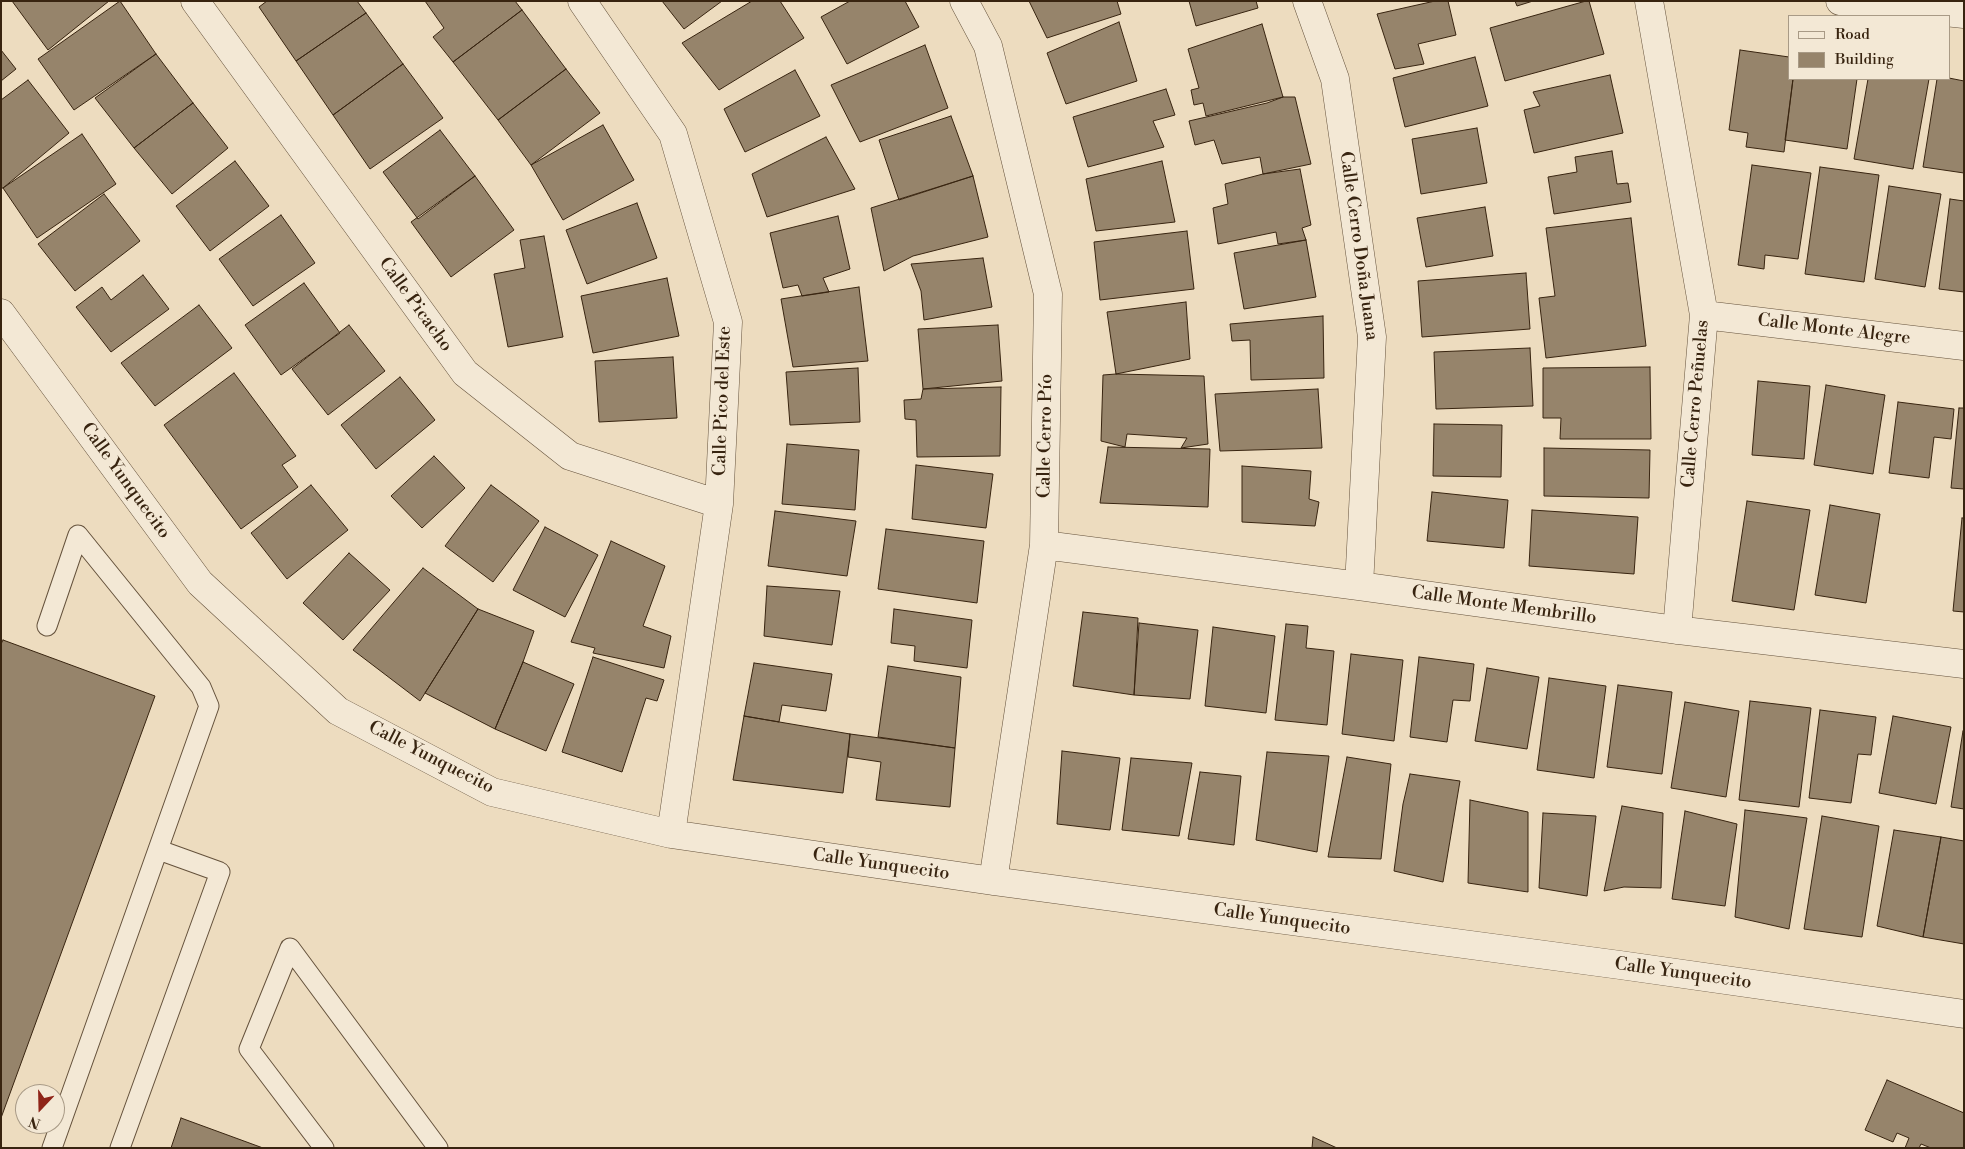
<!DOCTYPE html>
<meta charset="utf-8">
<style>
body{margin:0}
#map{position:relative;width:1965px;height:1149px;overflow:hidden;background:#eddcbf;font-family:"Libre Bodoni",serif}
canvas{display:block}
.frame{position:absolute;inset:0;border:2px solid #382410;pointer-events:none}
.legend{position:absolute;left:1788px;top:15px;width:162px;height:65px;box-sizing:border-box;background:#f3e8d5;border:1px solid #a89a86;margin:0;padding:6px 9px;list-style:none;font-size:15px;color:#382410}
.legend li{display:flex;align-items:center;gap:10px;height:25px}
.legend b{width:25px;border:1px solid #a89a86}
.north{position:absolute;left:15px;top:1084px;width:50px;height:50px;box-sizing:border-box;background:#f3e8d5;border:1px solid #a89a86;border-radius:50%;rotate:201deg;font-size:14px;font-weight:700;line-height:20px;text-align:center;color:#382410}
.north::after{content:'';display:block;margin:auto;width:18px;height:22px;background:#8f2418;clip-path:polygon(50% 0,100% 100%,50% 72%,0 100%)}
</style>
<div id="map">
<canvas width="1965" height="1149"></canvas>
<div class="frame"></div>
<ul class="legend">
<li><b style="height:6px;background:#f3e8d5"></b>Road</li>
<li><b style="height:14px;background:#96846b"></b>Building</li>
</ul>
<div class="north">N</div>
</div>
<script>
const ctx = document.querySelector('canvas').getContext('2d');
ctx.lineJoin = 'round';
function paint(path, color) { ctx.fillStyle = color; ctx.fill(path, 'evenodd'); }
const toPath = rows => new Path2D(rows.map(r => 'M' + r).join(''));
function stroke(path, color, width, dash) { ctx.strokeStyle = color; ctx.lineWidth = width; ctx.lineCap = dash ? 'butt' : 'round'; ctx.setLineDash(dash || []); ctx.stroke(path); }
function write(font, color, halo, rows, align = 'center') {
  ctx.font = font + ' "Libre Bodoni",serif'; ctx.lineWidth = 4; ctx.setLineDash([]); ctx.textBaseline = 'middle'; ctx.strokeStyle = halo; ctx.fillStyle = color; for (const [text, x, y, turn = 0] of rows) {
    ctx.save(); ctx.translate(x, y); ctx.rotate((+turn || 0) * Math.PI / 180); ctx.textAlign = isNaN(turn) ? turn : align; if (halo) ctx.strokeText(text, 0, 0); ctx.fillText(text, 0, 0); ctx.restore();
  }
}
const building = toPath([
 [12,1,109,1,48,50,12,1],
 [120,1,156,54,74,110,38,59,120,1],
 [267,1,357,1,366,13,296,61,259,7,267,1],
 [425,1,515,1,522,10,453,62,433,37,444,28,425,1],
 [662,1,722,1,684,29,662,1],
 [752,1,780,1,804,38,719,90,682,43,752,1],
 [850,1,905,1,919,27,847,64,821,17,850,1],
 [1029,1,1117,1,1121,14,1047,38,1029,1],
 [1189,1,1256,1,1258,8,1196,26,1189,1],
 [1435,1,1448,1,1456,35,1418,44,1424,64,1395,69,1377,14,1435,1],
 [1515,1,1533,1,1517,6,1515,1],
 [1586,1,1589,1,1604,54,1505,81,1490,28,1586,1],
 [522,10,566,69,498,120,453,62,522,10],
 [366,13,403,64,333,115,296,61,366,13],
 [1119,22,1137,81,1066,104,1047,53,1119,22],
 [1262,24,1283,97,1206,116,1203,103,1194,105,1191,90,1199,88,1188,49,1262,24],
 [925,45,948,108,860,142,831,85,925,45],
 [1,50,16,69,1,81,1,50],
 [1740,50,1789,57,1789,79,1793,79,1784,152,1746,147,1748,133,1729,130,1740,50],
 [156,54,193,103,134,148,95,98,156,54],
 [1475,57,1488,106,1405,127,1393,78,1475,57],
 [403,64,443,118,370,169,333,115,403,64],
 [566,69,600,113,531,165,498,120,566,69],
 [795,70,820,116,745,152,724,109,795,70],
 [1610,75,1623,133,1534,153,1524,110,1540,106,1533,92,1610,75],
 [1949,78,1964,81,1964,173,1923,167,1937,79,1949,78],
 [1793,79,1857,79,1847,149,1785,140,1793,79],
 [1868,79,1929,79,1913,169,1854,159,1868,79],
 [28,80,69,133,3,188,1,188,1,100,28,80],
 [1166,89,1175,115,1153,121,1164,147,1088,167,1073,117,1166,89],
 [1283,97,1295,97,1311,164,1263,174,1260,157,1222,164,1214,140,1195,145,1189,121,1267,103,1283,97],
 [193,103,228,148,172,194,134,148,193,103],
 [951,116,973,176,899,200,879,140,951,116],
 [603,125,634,180,563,220,531,165,603,125],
 [1477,128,1487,183,1421,194,1412,139,1477,128],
 [440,130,475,176,418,219,383,172,440,130],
 [82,134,116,184,37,238,3,188,82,134],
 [826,137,855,189,767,217,752,174,826,137],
 [1612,151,1617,184,1628,183,1631,202,1554,214,1548,177,1577,172,1575,157,1612,151],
 [235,161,269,206,210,251,176,206,235,161],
 [1162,161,1175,222,1096,231,1086,179,1162,161],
 [1752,165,1811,173,1798,259,1765,255,1764,269,1738,265,1752,165],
 [1820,167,1879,175,1864,282,1805,274,1820,167],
 [1300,169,1311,225,1302,228,1306,240,1278,244,1276,232,1218,244,1213,208,1228,204,1225,184,1263,174,1300,169],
 [475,176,514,230,451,277,411,222,475,176],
 [973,176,988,237,913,256,884,271,871,208,973,176],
 [1889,186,1941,194,1925,287,1875,279,1889,186],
 [104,194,140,241,75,291,38,244,104,194],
 [1950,199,1964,201,1964,292,1939,289,1950,199],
 [637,203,657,258,587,284,566,230,637,203],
 [1485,207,1493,256,1426,267,1417,218,1485,207],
 [281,215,315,263,253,306,219,259,281,215],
 [838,216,850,269,823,278,829,292,802,296,798,285,783,288,770,233,838,216],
 [1631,218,1646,346,1546,358,1539,298,1555,296,1546,228,1631,218],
 [1187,231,1194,289,1100,300,1094,242,1187,231],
 [544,236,563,337,508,347,494,274,525,268,520,240,544,236],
 [1306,240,1316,297,1244,309,1234,253,1306,240],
 [983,258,992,307,924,320,921,291,911,264,983,258],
 [1526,273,1530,329,1422,337,1418,281,1526,273],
 [143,275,169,309,111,352,76,307,102,287,111,300,143,275],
 [667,278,679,336,593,353,581,296,667,278],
 [304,283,340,333,281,375,245,325,304,283],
 [859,287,868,361,793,367,781,299,859,287],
 [1186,302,1190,359,1116,374,1107,312,1186,302],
 [199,305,232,348,155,406,121,363,199,305],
 [1323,316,1324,378,1251,380,1250,340,1232,341,1230,324,1323,316],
 [349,325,385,371,328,415,292,369,349,325],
 [998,325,1002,381,923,389,918,329,998,325],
 [1530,348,1533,406,1436,409,1434,352,1530,348],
 [673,357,677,418,599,422,595,361,673,357],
 [1650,367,1651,439,1560,439,1561,418,1543,418,1543,368,1650,367],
 [858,368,860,422,790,425,786,372,858,368],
 [234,373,296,456,282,465,298,487,241,529,164,425,234,373],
 [1116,374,1204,376,1208,444,1181,448,1187,438,1127,434,1125,447,1101,441,1103,375,1116,374],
 [400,377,435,420,376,469,341,425,400,377],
 [1758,381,1810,386,1804,459,1752,455,1758,381],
 [1826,385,1885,395,1873,474,1814,465,1826,385],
 [1001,387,1000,456,917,457,916,420,905,419,904,400,921,399,923,389,1001,387],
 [1318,389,1322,448,1220,451,1215,394,1318,389],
 [1898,402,1954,409,1951,439,1934,437,1929,478,1889,473,1898,402],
 [1959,408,1964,408,1964,489,1951,488,1959,408],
 [1434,424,1502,425,1501,477,1433,476,1434,424],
 [787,444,859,450,855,510,782,504,787,444],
 [1108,447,1210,449,1208,507,1100,503,1108,447],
 [1544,448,1650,450,1649,498,1544,496,1544,448],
 [434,456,465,488,422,528,391,496,434,456],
 [916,465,993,474,986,528,912,519,916,465],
 [1242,466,1311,471,1309,499,1319,502,1315,526,1242,522,1242,466],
 [311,485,348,530,287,579,251,533,311,485],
 [491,485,539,521,493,582,445,546,491,485],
 [1432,492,1508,500,1504,548,1427,541,1432,492],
 [1747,501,1810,510,1794,610,1732,601,1747,501],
 [1830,505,1880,514,1866,603,1815,595,1830,505],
 [1532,510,1638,517,1634,574,1529,566,1532,510],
 [775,511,856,521,847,576,768,566,775,511],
 [1962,518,1964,518,1964,612,1953,611,1962,518],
 [545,527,598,555,565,617,513,590,545,527],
 [886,529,984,541,977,603,878,589,886,529],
 [611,541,665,566,643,626,671,636,664,668,593,653,595,648,571,642,611,541],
 [349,553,390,590,343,640,303,603,349,553],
 [423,568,478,609,420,701,353,650,423,568],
 [767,586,840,591,832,645,764,636,767,586],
 [478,609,534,631,523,662,495,729,425,693,478,609],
 [894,609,972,620,967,668,914,661,915,646,891,643,894,609],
 [1083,612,1138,618,1134,695,1073,686,1083,612],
 [1139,623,1198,630,1190,699,1134,695,1139,623],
 [1286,624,1308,626,1306,648,1334,651,1327,725,1275,720,1286,624],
 [1213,627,1275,636,1266,713,1205,706,1213,627],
 [3,640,155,696,1,1118,1,644,3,640],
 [1351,654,1403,660,1394,741,1342,734,1351,654],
 [593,657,664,680,657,701,646,698,622,772,562,752,593,657],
 [1419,657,1474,664,1470,701,1453,700,1447,742,1410,737,1419,657],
 [523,662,574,684,546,751,495,729,523,662],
 [754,663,832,674,826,711,782,705,779,722,744,716,754,663],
 [888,666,961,677,955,748,878,737,888,666],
 [1487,668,1539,677,1527,749,1475,741,1487,668],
 [1549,678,1606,686,1594,778,1537,770,1549,678],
 [1618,685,1672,692,1662,774,1607,767,1618,685],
 [1750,701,1811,708,1799,807,1739,800,1750,701],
 [1685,702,1739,711,1726,797,1671,788,1685,702],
 [1820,710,1876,717,1871,755,1858,754,1851,803,1809,798,1820,710],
 [744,716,850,734,843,793,733,780,744,716],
 [1893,716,1951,727,1936,804,1879,793,1893,716],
 [1963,731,1964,731,1964,809,1951,807,1963,731],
 [850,734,955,748,950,807,876,800,881,762,848,757,850,734],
 [1062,751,1120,758,1110,830,1057,824,1062,751],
 [1267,752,1329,756,1317,852,1256,840,1267,752],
 [1347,757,1391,764,1381,859,1328,857,1347,757],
 [1131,758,1192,763,1179,836,1122,830,1131,758],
 [1200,772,1241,776,1234,845,1188,839,1200,772],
 [1410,774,1460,781,1443,882,1394,871,1403,804,1410,774],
 [1470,800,1528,812,1528,892,1468,883,1470,800],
 [1622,806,1663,813,1661,888,1624,887,1604,891,1622,806],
 [1745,810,1807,818,1789,929,1735,917,1745,810],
 [1685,811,1737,824,1725,906,1672,899,1685,811],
 [1543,813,1596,816,1587,896,1539,888,1543,813],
 [1822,816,1879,826,1862,937,1804,929,1822,816],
 [1894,830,1941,837,1923,937,1877,926,1894,830],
 [1941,837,1964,841,1964,944,1923,937,1941,837],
 [1887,1080,1964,1113,1964,1148,1931,1148,1921,1144,1919,1148,1905,1148,1909,1138,1897,1133,1893,1142,1865,1130,1887,1080],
 [181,1118,263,1148,171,1148,181,1118],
 [1313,1137,1337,1148,1312,1148,1313,1137]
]);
paint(building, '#96846b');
stroke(building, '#382410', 1);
const lane = toPath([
 [47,626,78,535,201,687,209,706,52,1148],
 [120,1148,220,872,159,850],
 [324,1148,249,1049,290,948,438,1148]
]);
const street = toPath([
 [195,1,465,373,570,456,719,504],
 [582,1,673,134,728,322,719,504,671,834],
 [964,1,988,46,1048,294,1044,545,993,881],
 [1307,1,1335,79,1372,337,1359,586],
 [1649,1,1704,315,1677,630],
 [1840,1,1964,14],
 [1,313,200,583,338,711,492,792,671,834,993,881,1620,965,1964,1014],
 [1704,315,1964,346],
 [1044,545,1359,586,1677,630,1964,664]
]);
stroke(lane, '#65523c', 21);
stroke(street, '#65523c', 29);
stroke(lane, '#f3e8d5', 19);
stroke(street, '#f3e8d5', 28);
write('18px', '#382410', '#f3e8d5', [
 ["Calle Cerro Doña Juana",1358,246,82],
 ["Calle Picacho",415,305,54],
 ["Calle Monte Alegre",1834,330,7],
 ["Calle Pico del Este",723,401,-88],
 ["Calle Cerro Peñuelas",1696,404,-85],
 ["Calle Cerro Pío",1046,436,-89],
 ["Calle Yunquecito",125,481,54],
 ["Calle Monte Membrillo",1504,606,8],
 ["Calle Yunquecito",431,758,27],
 ["Calle Yunquecito",881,865,8],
 ["Calle Yunquecito",1282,920,8],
 ["Calle Yunquecito",1683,974,8]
]);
</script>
